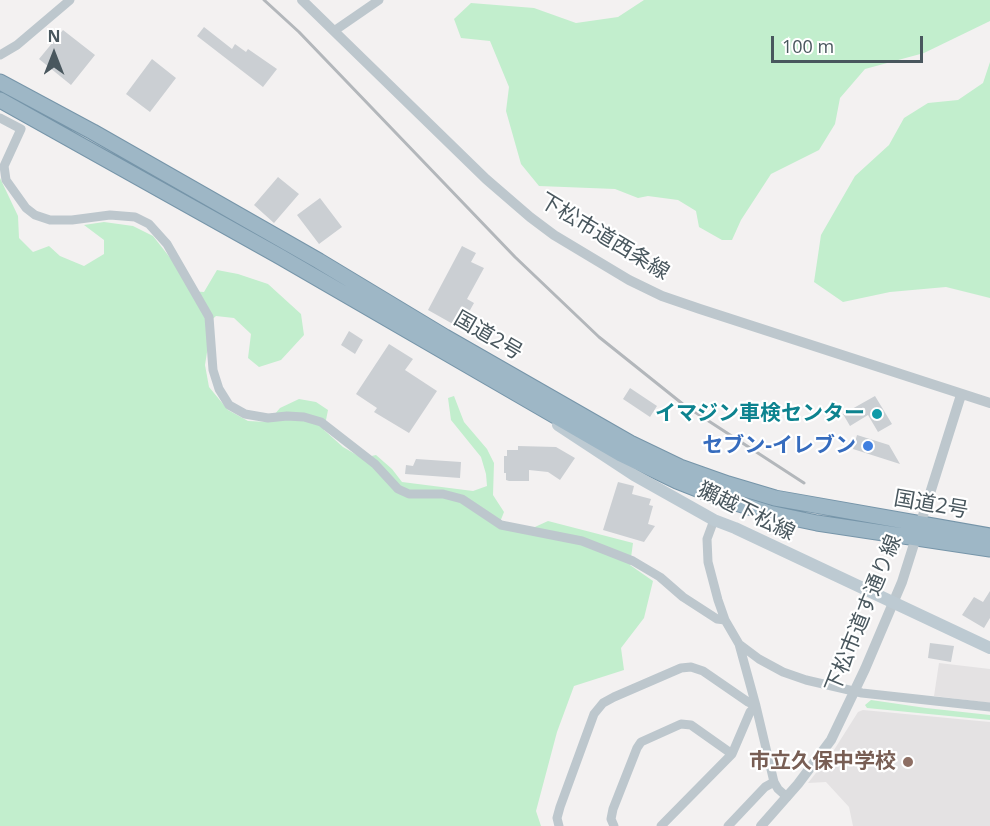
<!DOCTYPE html>
<meta charset="utf-8">
<style>
body{margin:0}
#map{position:relative;width:990px;height:826px;overflow:hidden;background:#f3f1f1;font-family:"Open Sans",sans-serif}
canvas{display:block}
.north{position:absolute;left:24px;top:24px;width:60px;height:60px;-webkit-text-stroke:4px #fff;paint-order:stroke;rotate:0deg;font-size:16px;font-weight:700;line-height:24px;text-align:center;color:#49575e}
.north::after{content:'';display:block;margin:auto;width:21px;height:27px;background:#49575e;clip-path:polygon(50% 0,100% 100%,50% 72%,0 100%)}
.scale{position:absolute;left:771px;top:36px;width:152px;height:27px;box-sizing:border-box;border:3px solid #49575e;border-top:0;padding-left:8px;font-size:18px;line-height:21px;white-space:nowrap;color:#49575e;-webkit-text-stroke:4px #fff;paint-order:stroke}
</style>
<div id="map">
<canvas width="990" height="826"></canvas>
<div class="north">N</div>
<div class="scale">100 m</div>
</div>
<script>
const ctx = document.querySelector('canvas').getContext('2d');
ctx.lineJoin = 'round';
function paint(path, color) { ctx.fillStyle = color; ctx.fill(path, 'evenodd'); }
const toPath = rows => new Path2D(rows.map(r => 'M' + r).join(''));
function stroke(path, color, width, dash) { ctx.strokeStyle = color; ctx.lineWidth = width; ctx.lineCap = dash ? 'butt' : 'round'; ctx.setLineDash(dash || []); ctx.stroke(path); }
function write(font, color, halo, rows, align = 'center') {
  ctx.font = font + ' "Open Sans","Noto Sans JP",sans-serif'; ctx.lineWidth = 4.5; ctx.setLineDash([]); ctx.textBaseline = 'middle'; ctx.strokeStyle = halo; ctx.fillStyle = color; for (const [text, x, y, turn = 0] of rows) {
    ctx.save(); ctx.translate(x, y); ctx.rotate((+turn || 0) * Math.PI / 180); ctx.textAlign = isNaN(turn) ? turn : align; if (halo) ctx.strokeText(text, 0, 0); ctx.fillText(text, 0, 0); ctx.restore();
  }
}
paint(toPath([
 [939,663,990,669,990,703,934,696],
 [863,710,990,722,990,826,853,826,849,807,826,782,808,783,834,750,858,712]
]), '#e4e2e3');
paint(toPath([
 [644,0,990,0,990,21,924,53,865,69,840,98,835,124,819,150,771,174,741,220,732,240,722,240,699,227,696,211,678,200,648,196,638,198,615,189,539,186,521,164,506,111,509,87,490,41,461,38,454,19,471,3,534,8,576,23,618,17],
 [990,62,990,298,946,287,890,292,843,302,814,282,821,235,855,176,889,145,904,118,928,103,958,100,983,83],
 [0,178,18,216,19,238,33,252,49,246,60,256,84,266,104,254,104,240,84,225,104,222,133,226,153,236,175,264,190,291,204,292,217,270,238,274,268,284,301,314,304,335,281,360,259,367,248,358,251,334,234,318,216,316,206,325,208,346,205,365,209,387,228,410,248,421,268,422,280,408,299,399,316,402,328,410,324,430,343,447,362,458,376,455,392,469,402,482,473,491,487,486,486,474,481,457,451,420,448,398,454,396,464,422,487,449,494,463,493,495,504,512,498,527,524,532,548,521,633,543,630,565,653,581,644,618,621,648,624,670,574,686,557,732,536,811,541,826,0,826],
 [871,700,926,708,990,715,990,720,867,708,865,705]
]), '#c2eecd');
paint(toPath([
 [204,27,232,49,235,44,246,52,248,49,277,69,263,87,197,36],
 [63,30,95,55,71,85,39,59],
 [152,59,176,78,150,112,126,94],
 [278,177,299,194,274,223,254,205],
 [320,198,342,227,319,244,297,215],
 [462,246,476,253,471,262,484,268,467,299,474,303,460,328,428,310],
 [349,331,363,340,355,354,341,345],
 [389,344,413,359,405,370,437,391,409,433,374,412,377,408,356,394],
 [630,388,657,406,650,417,623,399],
 [875,396,892,424,878,432,868,415,850,426,843,414],
 [857,435,889,445,900,464,853,449],
 [518,446,556,447,575,458,560,480,548,472,529,470,529,481,509,481,506,480,506,473,504,473,504,456,507,456,507,450,518,450],
 [416,459,461,462,460,478,405,474,406,465,413,466],
 [618,482,634,486,632,494,651,499,649,505,653,506,648,524,655,526,644,542,603,530],
 [990,591,990,618,984,628,962,615,974,597,983,602],
 [930,643,954,646,951,662,928,658]
]), '#cbcfd3');
const trunk = toPath([
 [0,82,93,132,319,261,445,337,630,443,680,467,728,484,775,498,990,536],
 [0,100,279,256,621,454,677,481,720,498,769,513,817,523,990,549]
]);
stroke(trunk, '#7695a9', 17);
stroke(toPath([
 [334,31,379,0],
 [0,55,17,45,70,0],
 [0,118,21,129,4,166,6,180,26,208,35,215,50,220,72,220,110,215,135,217,149,224,167,244,209,317,213,370,219,389,229,405,245,414,268,418,287,416,304,417,321,422,375,464,398,489,409,494,443,494,462,499,501,525,582,541,633,561,660,577,683,597,717,619,725,620],
 [714,520,707,539,708,562,718,600,725,620,739,644,756,706,774,782,778,789,787,797],
 [739,644,759,659,783,672,806,680,862,693,990,707],
 [559,826,557,818,560,807,594,714,603,703,614,697,681,668,691,667,703,671,748,702,756,706,750,712,732,754,661,826],
 [614,826,611,819,613,809,637,748,641,742,681,724,691,725,732,754],
 [728,826,765,787,774,782]
]), '#bdc7cd', 9);
stroke(toPath([
 [302,0,486,179,530,217,554,235,629,280,662,296,700,309,990,403],
 [761,826,798,784,831,740,865,669,902,582,961,395]
]), '#bdc7cd', 10);
stroke(toPath([
 [558,425,634,475,714,520,735,528,990,648]
]), '#bdcad2', 12);
stroke(trunk, '#9eb7c6', 15);
stroke(toPath([
 [264,0,299,32,515,257,599,337,684,405,804,483]
]), '#b3b7bb', 3);
for (const [x, y, r, color] of [
 [877,414,6,"#0f9aa8"],
 [868,446,6,"#3f7fe0"],
 [908,762,6,"#8d6e63"]
]) { const dot = new Path2D(); dot.arc(x, y, r, 0, 2 * Math.PI); ctx.fillStyle = color; ctx.fill(dot); stroke(dot, '#fff', 2); }
write('21px', '#49575e', '#fff', [
 ["下松市道西条線",604,237,31],
 ["国道2号",488,336,30],
 ["国道2号",931,505,10],
 ["獺越下松線",746,512,26],
 ["下松市道す通り線",864,614,-68]
]);
write('bold 21px', '#0d838f', '#fff', [
 ["イマジン車検センター",865,414]
], 'right');
write('bold 21px', '#366cbe', '#fff', [
 ["セブン-イレブン",856,446]
], 'right');
write('bold 21px', '#785e54', '#fff', [
 ["市立久保中学校",896,762]
], 'right');
</script>
